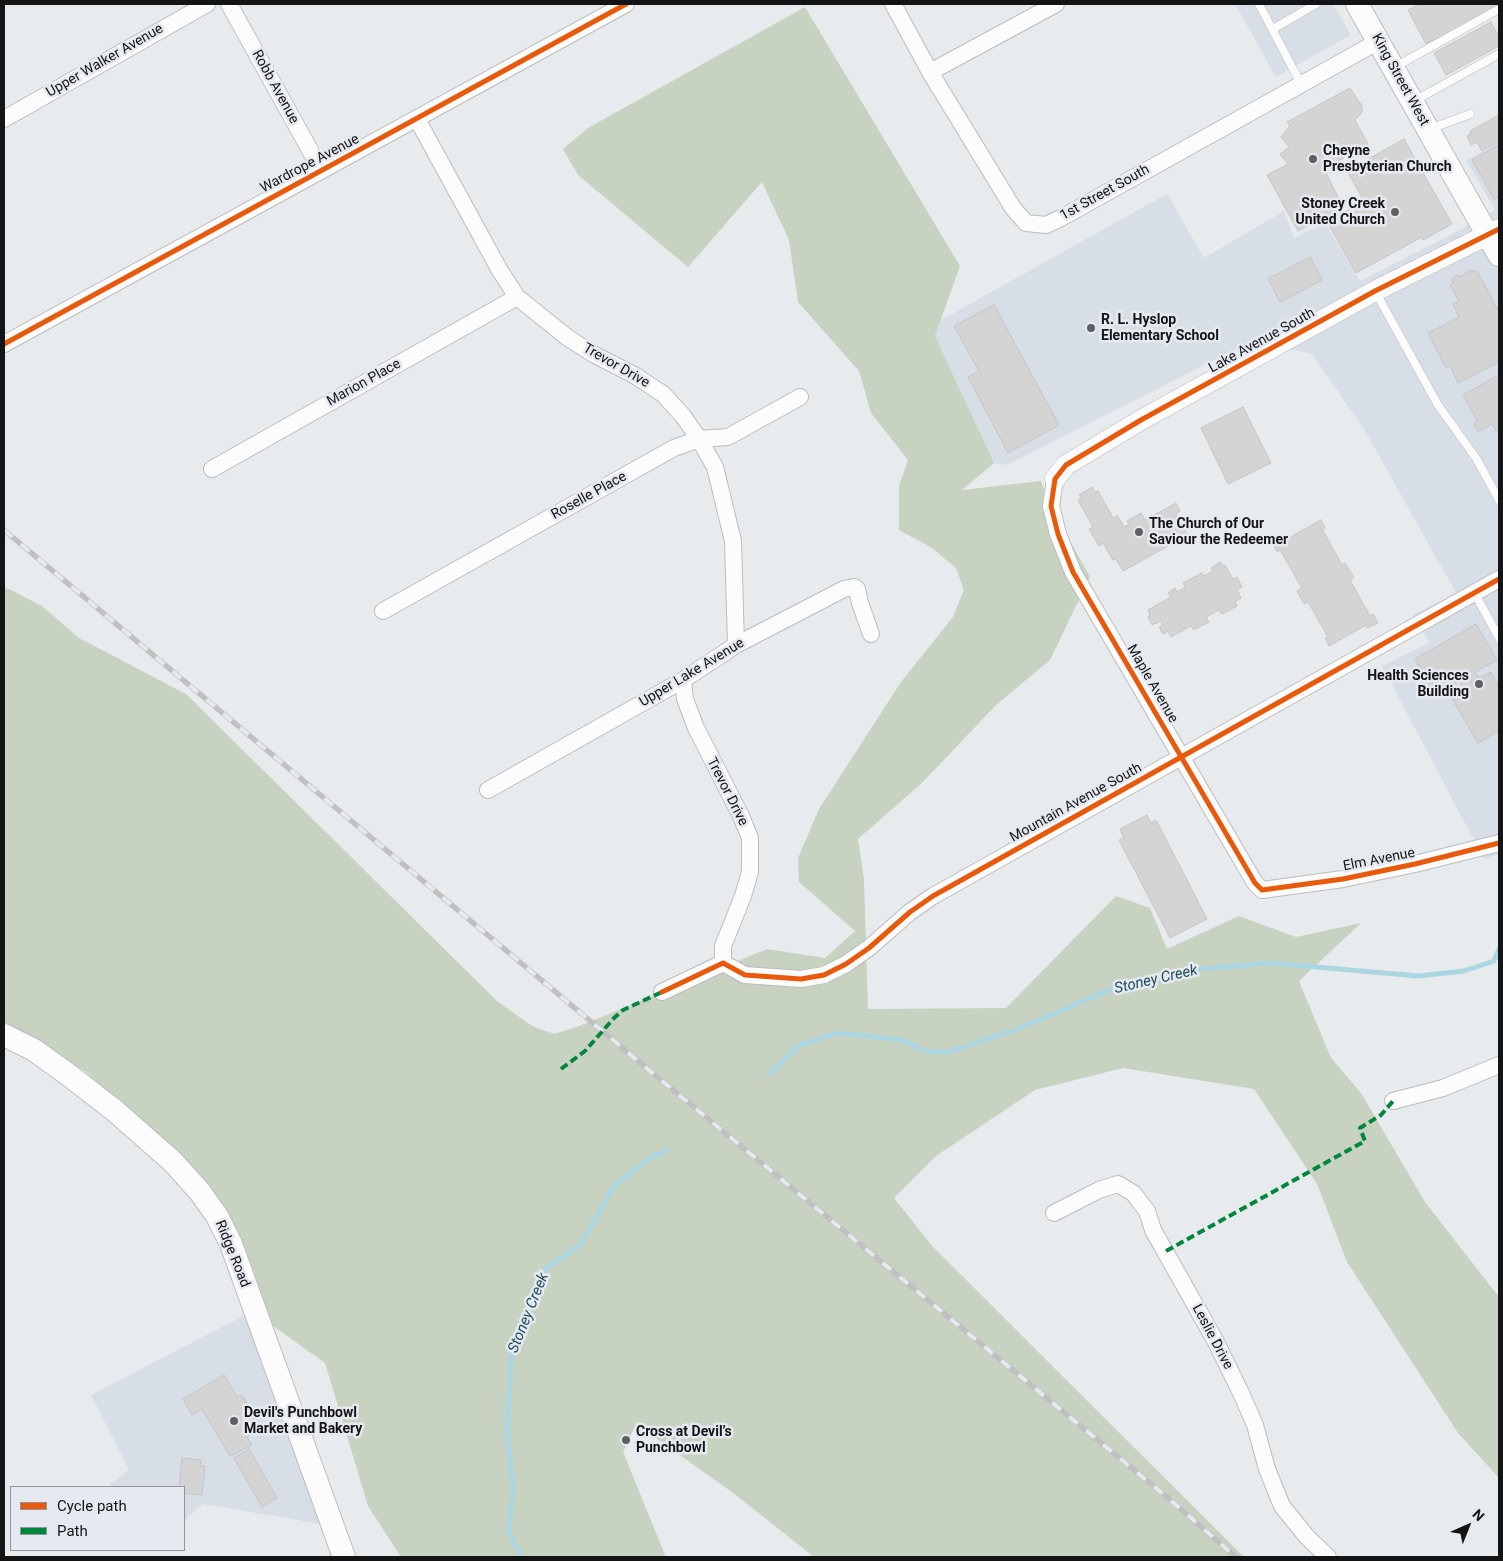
<!DOCTYPE html>
<meta charset="utf-8">
<style>
body{margin:0}
#map{position:relative;width:1503px;height:1561px;overflow:hidden;background:#e8ebee;font-family:Roboto,sans-serif}
canvas{display:block}
.frame{position:absolute;inset:0;border:5px solid #131416;pointer-events:none}
.legend{position:absolute;left:10px;top:1486px;width:175px;height:65px;box-sizing:border-box;background:#e6eaf0;border:1px solid #929499;margin:0;padding:6px 9px;list-style:none;font-size:15px;color:#131416}
.legend li{display:flex;align-items:center;gap:10px;height:25px}
.legend b{width:25px;border:1px solid #929499}
.north{position:absolute;left:1443px;top:1501px;width:50px;height:50px;-webkit-text-stroke:4px #e6eaf0;paint-order:stroke;rotate:44deg;font-size:14px;font-weight:700;line-height:20px;text-align:center;color:#131416}
.north::after{content:'';display:block;margin:auto;width:18px;height:22px;background:#131416;clip-path:polygon(50% 0,100% 100%,50% 72%,0 100%)}
</style>
<div id="map">
<canvas width="1503" height="1561"></canvas>
<div class="frame"></div>
<ul class="legend">
<li><b style="height:6px;background:#e8590c"></b>Cycle path</li>
<li><b style="height:6px;background:#00873e"></b>Path</li>
</ul>
<div class="north">N</div>
</div>
<script>
const ctx = document.querySelector('canvas').getContext('2d');
ctx.lineJoin = 'round';
function paint(path, color) { ctx.fillStyle = color; ctx.fill(path, 'evenodd'); }
const toPath = rows => new Path2D(rows.map(r => 'M' + r).join(''));
function stroke(path, color, width, dash) { ctx.strokeStyle = color; ctx.lineWidth = width; ctx.lineCap = dash ? 'butt' : 'round'; ctx.setLineDash(dash || []); ctx.stroke(path); }
function write(font, color, halo, rows, align = 'center') {
  ctx.font = font + ' Roboto,sans-serif'; ctx.lineWidth = 5; ctx.setLineDash([]); ctx.textBaseline = 'middle'; ctx.strokeStyle = halo; ctx.fillStyle = color; for (const [text, x, y, turn = 0] of rows) {
    ctx.save(); ctx.translate(x, y); ctx.rotate((+turn || 0) * Math.PI / 180); ctx.textAlign = isNaN(turn) ? turn : align; if (halo) ctx.strokeText(text, 0, 0); ctx.fillText(text, 0, 0); ctx.restore();
  }
}
paint(toPath([
 [1235,4,1333,4,1351,35,1276,77],
 [1499,143,1499,854,1484,859,1382,666,1429,643,1413,615,1456,593,1364,429,1312,354,1252,341,1007,465,994,463,935,336,941,320,1167,194,1204,258,1284,211,1294,238,1325,223,1360,281,1456,232,1495,210,1466,160],
 [245,1315,320,1524,203,1504,184,1521,184,1487,112,1487,110,1484,129,1470,91,1395]
]), '#d8dee5');
paint(toPath([
 [805,7,960,266,935,336,994,463,962,490,1041,481,1047,500,1090,577,1050,660,996,705,923,782,858,839,864,879,868,1009,1006,1008,1116,896,1150,908,1167,949,1239,916,1296,937,1361,923,1299,981,1331,1058,1361,1093,1425,1202,1499,1297,1499,1478,1458,1433,1347,1262,1317,1184,1254,1089,1123,1068,1035,1090,936,1156,894,1198,932,1246,1244,1557,814,1557,732,1492,657,1439,637,1422,623,1452,666,1557,401,1557,368,1506,325,1363,269,1323,218,1200,194,1169,86,1072,4,1022,4,588,9,589,42,606,79,638,186,694,497,1001,532,1026,554,1034,577,1027,767,949,825,958,855,931,799,882,798,858,819,809,901,682,953,617,964,590,956,568,932,548,899,530,899,486,908,460,871,413,859,371,798,302,789,240,762,182,688,267,578,175,563,149,588,128]
]), '#c8d2c0');
stroke(toPath([
 [769,1074,800,1045,838,1033,903,1040,924,1051,948,1052,1020,1028,1116,987,1201,969,1271,963,1418,976,1464,971,1494,961,1499,949],
 [522,1557,508,1532,513,1490,507,1431,511,1357,544,1270,580,1245,614,1186,650,1158,667,1150]
]), '#acd6e2', 5);
const building = toPath([
 [1420,4,1499,4,1499,6,1426,44,1408,10,1420,4],
 [1491,22,1499,37,1499,46,1446,75,1434,53,1491,22],
 [1350,88,1362,106,1362,112,1355,120,1368,144,1324,169,1343,207,1298,231,1267,175,1288,164,1280,154,1289,147,1281,137,1290,126,1287,122,1350,88],
 [1499,115,1499,142,1482,151,1477,142,1471,145,1467,136,1471,134,1470,131,1499,115],
 [1404,139,1452,224,1423,240,1422,237,1356,273,1327,222,1364,201,1347,171,1404,139],
 [1499,145,1499,199,1498,197,1494,199,1472,160,1499,145],
 [1310,257,1322,280,1280,302,1268,279,1310,257],
 [1471,270,1477,271,1499,312,1499,362,1458,383,1450,365,1446,368,1428,333,1459,317,1453,304,1459,301,1450,285,1453,283,1451,280,1458,275,1459,277,1471,270],
 [994,305,1059,425,1008,453,968,377,979,371,954,326,994,305],
 [1499,375,1499,429,1496,431,1492,424,1478,432,1474,424,1478,422,1463,395,1499,375],
 [1243,407,1271,463,1228,484,1201,428,1243,407],
 [1092,487,1095,492,1098,491,1113,518,1117,515,1124,527,1129,524,1127,521,1141,513,1145,520,1176,503,1180,511,1176,514,1188,535,1123,571,1116,559,1113,560,1103,543,1099,546,1089,529,1093,527,1078,500,1081,498,1079,495,1092,487],
 [1321,520,1325,528,1322,529,1342,565,1345,563,1354,578,1350,580,1370,616,1373,614,1378,623,1367,628,1366,625,1329,646,1325,638,1328,637,1308,602,1304,604,1297,591,1302,588,1280,550,1277,552,1274,546,1321,520],
 [1220,562,1223,566,1225,565,1233,579,1237,577,1242,587,1237,590,1241,598,1235,602,1237,606,1222,614,1219,610,1206,617,1209,622,1194,630,1191,626,1171,637,1168,631,1163,634,1159,627,1163,625,1161,621,1152,625,1148,617,1150,615,1148,610,1171,597,1168,593,1175,588,1177,592,1185,587,1183,583,1202,573,1204,576,1213,571,1211,568,1220,562],
 [1476,624,1497,660,1475,672,1479,678,1491,672,1499,687,1499,731,1478,743,1450,695,1463,688,1459,681,1435,695,1415,659,1476,624],
 [1147,815,1151,823,1156,820,1207,919,1170,938,1119,840,1124,838,1120,829,1147,815],
 [224,1375,237,1397,242,1395,262,1428,247,1437,252,1445,230,1456,202,1409,192,1415,183,1399,224,1375],
 [249,1449,277,1498,262,1507,234,1458,249,1449],
 [182,1458,201,1460,200,1466,205,1466,202,1495,184,1493,184,1487,179,1487,182,1458]
]);
paint(building, '#d4d4d5');
stroke(building, '#c4c4c5', 1);
const service = toPath([
 [1259,4,1301,84],
 [1273,29,1316,4],
 [1395,67,1499,9],
 [1414,101,1499,54],
 [1430,129,1470,114],
 [1375,291,1438,405,1476,458,1499,500],
 [1474,592,1499,638]
]);
const minor = toPath([
 [229,4,321,170],
 [893,4,930,72,1013,208,1026,223,1046,225,1061,218,1379,41],
 [930,72,1056,4],
 [4,119,207,4],
 [417,119,499,269,517,297,568,338,595,355,634,375,663,394,683,416,699,439,715,467,733,541,736,645],
 [4,344,626,4],
 [212,469,517,297],
 [1055,479,1051,506,1058,534,1073,572,1255,883,1262,890,1343,879,1415,864,1499,843],
 [383,611,674,448,699,439,728,437,800,397],
 [683,680,685,699,696,728,741,816,750,838,750,872,743,896,723,946,723,963],
 [488,790,683,680,736,645,844,589,854,587,857,589,860,603,871,634],
 [662,992,723,963,745,975,801,979,824,975,846,964,869,948,910,912,933,896,1499,579],
 [1393,1101,1443,1088,1499,1065],
 [1054,1213,1099,1190,1118,1184,1133,1193,1147,1211,1153,1230,1216,1342,1241,1393,1255,1425,1267,1469,1282,1506,1307,1537,1328,1557]
]);
const tertiary = toPath([
 [1055,479,1066,465,1141,420,1375,291,1499,229]
]);
const secondary = toPath([
 [1357,4,1499,255],
 [4,1035,34,1050,66,1073,114,1110,173,1162,200,1192,217,1216,231,1244,344,1557]
]);
stroke(service, '#babcbf', 9);
stroke(minor, '#babcbf', 18);
stroke(tertiary, '#babcbf', 21);
stroke(secondary, '#babcbf', 24);
stroke(service, '#fcfcfc', 8);
stroke(minor, '#fcfcfc', 16);
stroke(tertiary, '#fcfcfc', 20);
stroke(secondary, '#fcfcfc', 22);
const rail = toPath([
 [4,530,650,1071,1168,1498,1236,1557]
]);
stroke(rail, '#c0c0c1', 5.5);
stroke(rail, '#e6eaf0', 4, [11]);
stroke(toPath([
 [561,1069,585,1051,614,1018,623,1010,662,992],
 [1166,1251,1365,1141,1360,1128,1381,1115,1393,1101]
]), '#00873e', 4, [8, 4]);
stroke(toPath([
 [1499,229,1375,291,1141,420,1066,465,1055,479,1051,506,1058,534,1073,572,1255,883,1262,890,1343,879,1415,864,1499,843],
 [4,344,626,4],
 [662,992,723,963,745,975,801,979,824,975,846,964,869,948,910,912,933,896,1499,579]
]), '#e8590c', 5);
for (const [x, y, r, color] of [
 [1313,159,5,"#5e5f62"],
 [1395,212,5,"#5e5f62"],
 [1091,328,5,"#5e5f62"],
 [1139,532,5,"#5e5f62"],
 [1479,684,5,"#5e5f62"],
 [234,1421,5,"#5e5f62"],
 [626,1440,5,"#5e5f62"]
]) { const dot = new Path2D(); dot.arc(x, y, r, 0, 2 * Math.PI); ctx.fillStyle = color; ctx.fill(dot); stroke(dot, '#e6eaf0', 2); }
write('14px', '#131416', '#e6eaf0', [
 ["Upper Walker Avenue",105,61,-30],
 ["King Street West",1400,80,61],
 ["Robb Avenue",275,87,61],
 ["Wardrope Avenue",310,164,-28],
 ["1st Street South",1105,193,-29],
 ["Lake Avenue South",1262,341,-29],
 ["Trevor Drive",616,366,30],
 ["Marion Place",364,383,-29],
 ["Roselle Place",589,496,-29],
 ["Upper Lake Avenue",692,673,-31],
 ["Maple Avenue",1152,684,60],
 ["Trevor Drive",727,792,63],
 ["Mountain Avenue South",1076,803,-29],
 ["Elm Avenue",1379,860,-11],
 ["Ridge Road",232,1254,68],
 ["Leslie Drive",1212,1337,62]
]);
write('bold 14px', '#131416', '#e6eaf0', [
 ["Cheyne",1323,151],
 ["Presbyterian Church",1323,167],
 ["Stoney Creek",1385,204,"right"],
 ["United Church",1385,220,"right"],
 ["R. L. Hyslop",1101,320],
 ["Elementary School",1101,336],
 ["The Church of Our",1149,524],
 ["Saviour the Redeemer",1149,540],
 ["Health Sciences",1469,676,"right"],
 ["Building",1469,692,"right"],
 ["Devil's Punchbowl",244,1413],
 ["Market and Bakery",244,1429],
 ["Cross at Devil’s",636,1432],
 ["Punchbowl",636,1448]
], 'left');
write('italic 15px', '#1c4e5a', '#e6eaf0', [
 ["Stoney Creek",1156,980,-13],
 ["Stoney Creek",529,1313,-68]
]);
</script>
